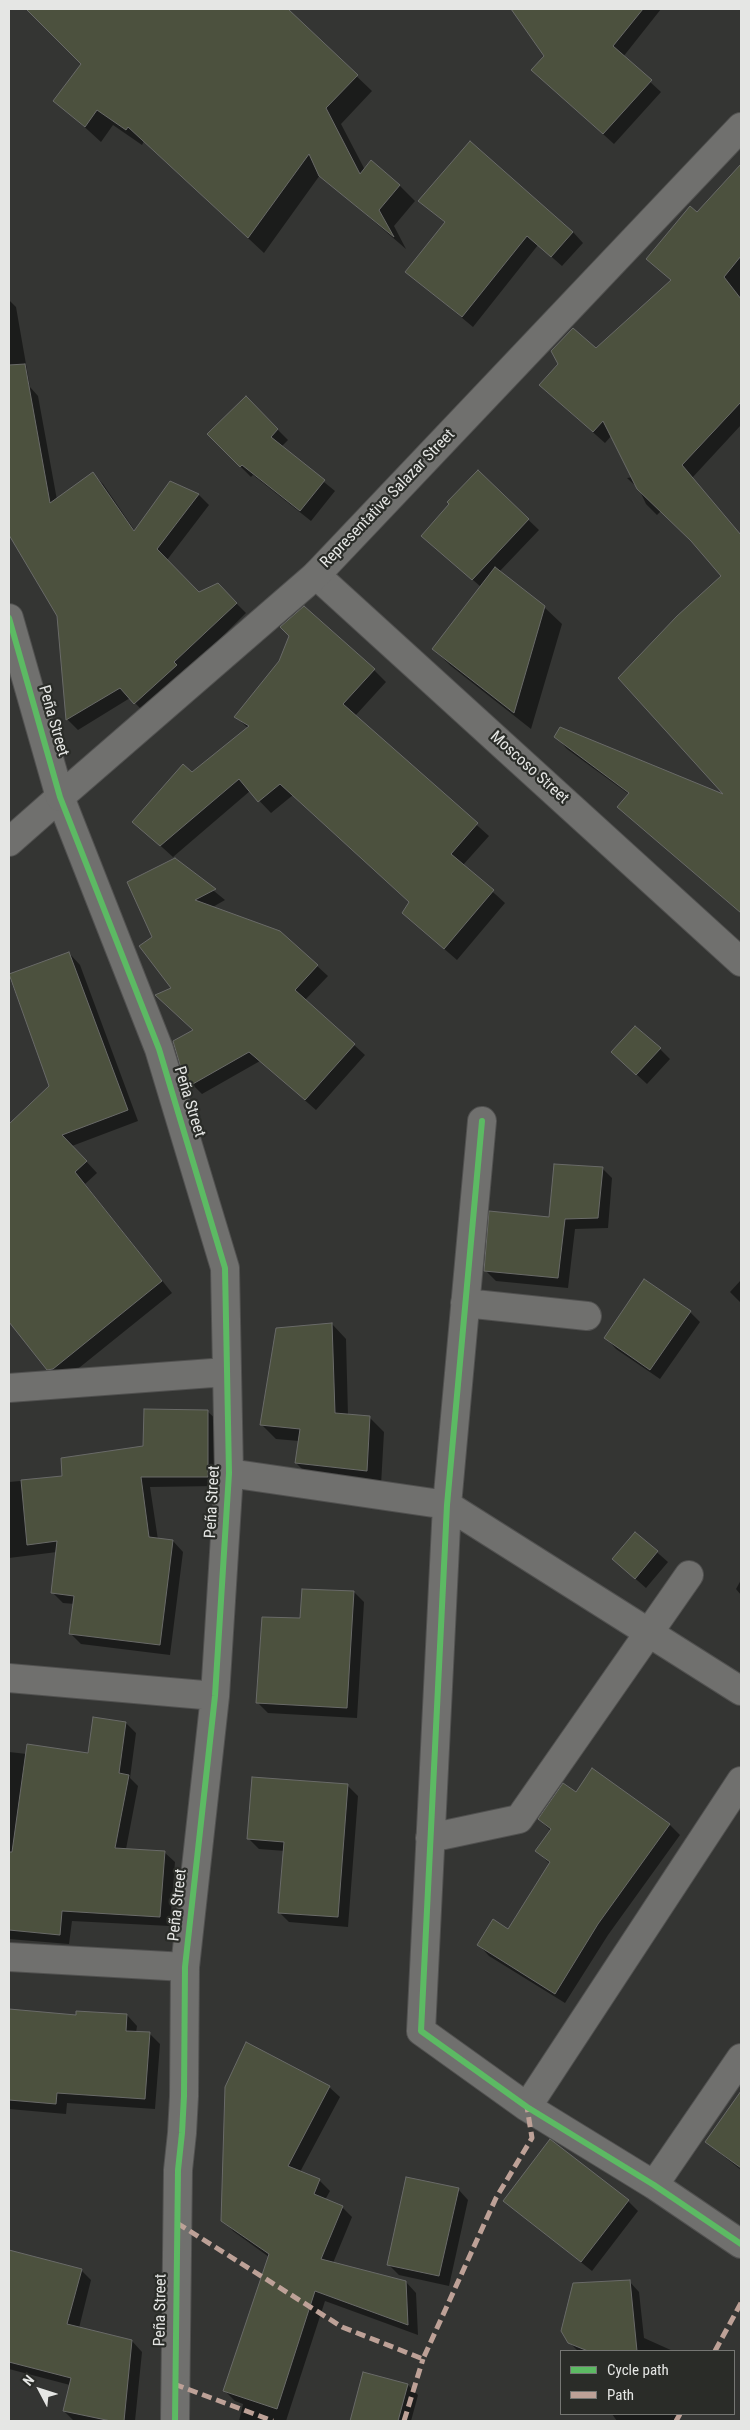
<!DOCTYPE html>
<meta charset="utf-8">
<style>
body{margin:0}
#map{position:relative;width:750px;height:2430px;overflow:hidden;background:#343533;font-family:"Roboto Condensed",sans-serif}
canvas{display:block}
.frame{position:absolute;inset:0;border:10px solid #e5e6e4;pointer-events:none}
.legend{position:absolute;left:560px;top:2350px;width:175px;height:65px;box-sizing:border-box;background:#2a2c28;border:1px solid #757673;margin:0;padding:6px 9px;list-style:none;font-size:15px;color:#e5e6e4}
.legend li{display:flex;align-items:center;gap:10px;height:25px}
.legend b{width:25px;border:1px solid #757673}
.north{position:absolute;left:15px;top:2365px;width:50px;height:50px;-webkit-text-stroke:4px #2a2c28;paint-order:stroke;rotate:310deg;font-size:14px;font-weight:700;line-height:20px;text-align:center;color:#e5e6e4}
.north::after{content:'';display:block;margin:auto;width:18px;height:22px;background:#e5e6e4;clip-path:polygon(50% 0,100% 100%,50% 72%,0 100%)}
</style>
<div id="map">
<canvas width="750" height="2430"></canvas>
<div class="frame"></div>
<ul class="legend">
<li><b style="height:6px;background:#5cba63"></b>Cycle path</li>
<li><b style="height:6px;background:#bda197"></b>Path</li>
</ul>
<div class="north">N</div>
</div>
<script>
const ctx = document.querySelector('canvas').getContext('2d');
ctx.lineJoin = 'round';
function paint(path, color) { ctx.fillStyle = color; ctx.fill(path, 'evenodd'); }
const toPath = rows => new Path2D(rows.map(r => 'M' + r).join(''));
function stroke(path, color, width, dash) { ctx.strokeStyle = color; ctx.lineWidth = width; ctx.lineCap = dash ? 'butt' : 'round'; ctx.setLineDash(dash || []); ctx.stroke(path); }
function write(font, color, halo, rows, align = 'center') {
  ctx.font = font + ' "Roboto Condensed",sans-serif'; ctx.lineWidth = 4.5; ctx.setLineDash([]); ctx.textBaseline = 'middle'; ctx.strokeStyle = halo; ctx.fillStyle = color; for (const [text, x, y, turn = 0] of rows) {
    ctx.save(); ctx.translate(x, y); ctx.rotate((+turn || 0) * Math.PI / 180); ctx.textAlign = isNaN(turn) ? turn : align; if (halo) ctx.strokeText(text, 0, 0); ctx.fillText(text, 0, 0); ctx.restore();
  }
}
paint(toPath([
 [28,9,286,9,372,91,341,124,365,170,400,186,415,201,394,226,406,249,320,175,264,253,144,141,142,145,113,125,101,142,55,100,83,64],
 [512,9,661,9,623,57,661,92,614,144,543,80,545,56],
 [741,165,741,425,692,478,741,535,741,913,631,818,630,795,567,749,556,737,727,798,723,576,694,543,661,511,657,515,646,504,639,489,627,478,633,477,612,435,605,443,552,396,596,349,672,281,648,259,697,214],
 [419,201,573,232,583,243,562,266,538,245,473,327,407,272,446,223],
 [9,300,16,307,30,387,38,396,57,500,93,474,103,484,135,531,171,483,199,495,209,505,167,560,199,594,218,585,246,613,145,713,130,698,78,730,68,720,59,616,19,550,9,518],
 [256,408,288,440,281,447,335,491,311,521,253,475,251,477,208,434],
 [478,472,539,530,499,572,544,607,562,624,531,729,451,666,433,649,481,587,423,536],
 [374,670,386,682,355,716,489,836,463,865,505,903,457,960,403,913,410,902,293,795,271,813,250,791,173,857,134,822,248,728,236,717],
 [175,859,225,900,211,908,282,934,328,976,305,1000,365,1055,316,1110,260,1061,202,1094,192,1084,194,1031,173,989,154,937],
 [69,953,80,965,138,1121,72,1146,97,1173,85,1184,172,1293,64,1380,59,1380,9,1320,9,1126,38,1098,66,1128,9,976],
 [660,1049,670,1059,647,1084,623,1062],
 [602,1168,612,1178,608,1228,575,1229,568,1288,496,1281,485,1270,550,1219],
 [741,1280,741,1303,730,1292],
 [690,1312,700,1322,660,1379,616,1349,606,1338],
 [332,1324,346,1339,348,1416,370,1418,384,1432,381,1485,310,1477,296,1463,299,1441,276,1439,262,1425],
 [207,1411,218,1421,218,1486,150,1487,158,1540,173,1541,183,1552,170,1655,81,1644,71,1634,75,1604,63,1603,53,1593,57,1552,9,1558,9,1482,63,1477,144,1447],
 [635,1533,668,1562,646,1588,613,1559],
 [741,1580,741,1595,736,1589],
 [354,1592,364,1602,357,1718,268,1713,258,1703,302,1620],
 [126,1723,136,1733,130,1778,138,1786,126,1849,164,1852,175,1862,170,1926,72,1921,69,1944,9,1939,9,1752,27,1754,89,1755],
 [347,1785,358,1796,348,1927,289,1922,279,1912,285,1851,259,1849,248,1838],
 [577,1793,669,1824,680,1835,608,1935,565,2003,489,1956,479,1945,509,1930,550,1864,537,1851,551,1831,539,1819],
 [9,2010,77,2016,127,2015,137,2026,136,2033,150,2034,160,2044,155,2109,67,2103,66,2114,9,2109],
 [329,2087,340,2097,300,2172,319,2180,330,2191,325,2200,342,2207,352,2217,333,2263,406,2282,416,2293,418,2335,325,2301,286,2421,239,2421,243,2404,235,2401,225,2391,269,2257,233,2231,223,2220],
 [741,2093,741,2170,706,2142],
 [458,2189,468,2200,449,2286,399,2275,388,2264],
 [504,2201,628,2201,638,2211,592,2271],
 [9,2252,81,2270,91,2280,79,2328,132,2341,142,2352,135,2421,74,2421,64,2411,70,2385,9,2369],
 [629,2281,639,2292,644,2338,673,2351,578,2351,569,2342],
 [364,2373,408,2385,418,2395,411,2421,352,2421],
 [612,2414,679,2414,677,2421,617,2421]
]), '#0007');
const building = toPath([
 [26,9,288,9,358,75,326,108,360,174,371,160,400,185,379,210,394,237,319,176,309,154,248,238,128,127,126,130,97,110,85,127,53,101,81,64,26,9],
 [511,9,643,9,613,46,652,80,603,134,531,70,544,56,511,9],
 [470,141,573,232,551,257,527,236,462,317,405,272,445,222,418,201,470,141],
 [741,164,741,256,724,277,741,299,741,402,682,465,741,535,741,913,617,807,629,793,554,737,560,727,723,794,618,678,677,616,721,576,691,541,637,489,603,421,593,432,539,385,558,364,551,351,573,328,596,348,671,280,646,259,690,206,697,212,741,164],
 [25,364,50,503,93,472,134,531,170,481,199,494,157,549,199,592,218,583,237,603,174,662,177,665,134,704,120,688,66,720,57,616,9,535,9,365,25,364],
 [246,396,278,429,271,437,325,480,300,511,242,465,240,467,207,434,246,396],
 [478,470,529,519,472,580,421,536,449,504,447,502,478,470],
 [495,567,545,606,514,713,432,649,495,567],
 [304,606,375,669,343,704,478,823,451,854,494,890,444,949,402,913,409,902,280,784,258,802,239,779,160,846,132,822,183,764,192,772,249,726,234,717,279,661,289,636,280,627,304,606],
 [175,858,216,889,195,900,280,931,318,965,295,990,355,1044,305,1100,249,1052,191,1085,181,1068,173,1041,193,1030,155,995,171,988,139,946,152,937,127,882,175,858],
 [69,952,128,1110,62,1135,87,1161,75,1172,162,1281,53,1369,47,1370,9,1322,9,1124,49,1086,9,974,69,952],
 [635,1026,661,1048,636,1075,611,1052,635,1026],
 [554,1164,603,1167,598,1218,565,1219,558,1278,484,1271,489,1211,549,1217,554,1164],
 [644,1279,691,1311,650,1370,604,1338,644,1279],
 [332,1323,335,1413,370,1416,367,1471,295,1463,300,1429,260,1425,276,1328,332,1323],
 [144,1409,208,1410,208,1477,141,1477,149,1537,173,1540,160,1645,69,1634,74,1596,51,1593,57,1541,27,1545,21,1480,62,1476,61,1458,143,1446,144,1409],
 [635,1532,658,1551,635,1579,612,1559,635,1532],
 [302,1589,354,1591,347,1708,256,1703,262,1617,300,1618,302,1589],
 [93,1717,126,1722,119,1773,129,1775,115,1848,165,1851,160,1917,62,1911,60,1935,9,1930,9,1852,12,1852,27,1744,88,1753,93,1717],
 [592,1768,670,1824,598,1924,555,1994,477,1945,493,1919,508,1929,550,1862,535,1851,551,1829,538,1819,563,1783,576,1792,592,1768],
 [252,1777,348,1784,338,1917,278,1913,284,1842,247,1839,252,1777],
 [9,2009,76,2015,76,2011,127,2014,126,2031,150,2032,145,2099,57,2093,56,2104,9,2100,9,2009],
 [246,2042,330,2086,288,2166,320,2179,314,2194,343,2206,321,2259,406,2281,408,2325,315,2291,277,2409,223,2391,269,2254,221,2221,225,2087,246,2042],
 [741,2091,741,2168,705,2142,741,2091],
 [550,2139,629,2200,581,2262,503,2201,550,2139],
 [406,2177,459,2188,439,2276,387,2265,406,2177],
 [9,2250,82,2269,67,2324,132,2340,124,2421,111,2421,63,2411,71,2378,9,2362,9,2250],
 [630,2280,637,2351,588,2351,568,2343,561,2331,573,2283,630,2280],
 [363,2372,408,2384,398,2421,350,2421,363,2372]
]);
paint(building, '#4c513e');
stroke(building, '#696a68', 1);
const minor = toPath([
 [316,575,741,962],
 [9,842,60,797,159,1049,225,1268,229,1473,215,1696,185,1967,184,2096,182,2133,178,2170,175,2421],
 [482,1121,447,1505,421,2031,527,2107,654,2185,741,2244],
 [465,1303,587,1316],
 [9,1388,226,1372],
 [229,1473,447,1505,741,1691],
 [9,1678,215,1696],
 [430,1838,519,1819,689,1575],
 [9,1957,185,1967],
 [527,2107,741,1781],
 [654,2185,741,2058]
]);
const tertiary = toPath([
 [9,618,60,797,316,575,741,127]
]);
stroke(minor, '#515150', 30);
stroke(tertiary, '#515150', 30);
stroke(minor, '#70706e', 28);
stroke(tertiary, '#70706e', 28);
stroke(toPath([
 [177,2223,342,2327,423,2359,496,2198,532,2138,527,2107],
 [715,2351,741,2303],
 [174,2384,273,2421],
 [404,2421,423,2359],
 [676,2421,680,2414]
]), '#bda197', 5, [10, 5]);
stroke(toPath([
 [9,618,60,797,159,1049,225,1268,229,1473,215,1696,185,1967,184,2096,182,2133,178,2170,175,2421],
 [482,1121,447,1505,421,2031,527,2107,654,2185,741,2244]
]), '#5cba63', 6);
write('16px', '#e5e6e4', '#2a2c28', [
 ["Representative Salazar Street",388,499,-46],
 ["Peña Street",53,721,74],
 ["Moscoso Street",529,768,42],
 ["Peña Street",189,1102,73],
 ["Peña Street",213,1502,-87],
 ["Peña Street",178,1905,-84],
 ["Peña Street",161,2310,-89]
]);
</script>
